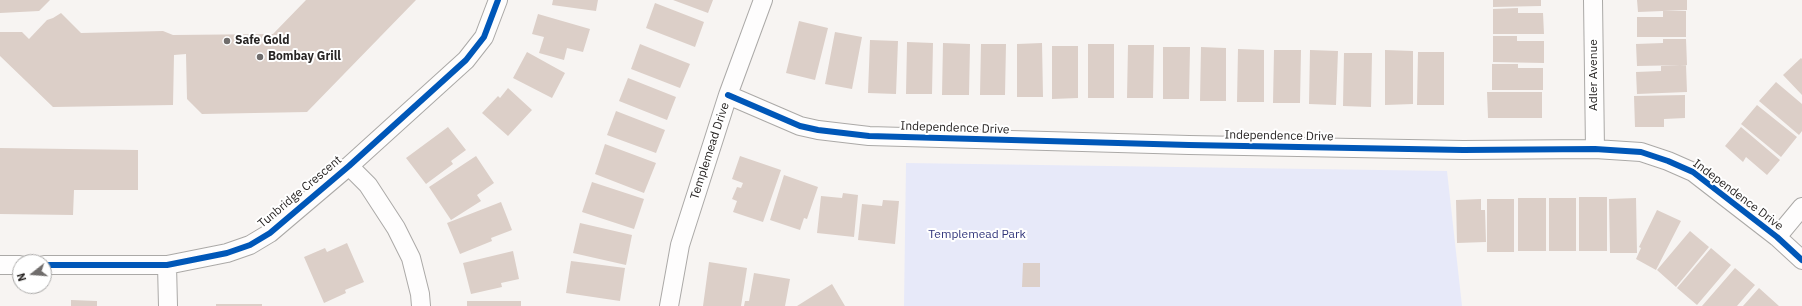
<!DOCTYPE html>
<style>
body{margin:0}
#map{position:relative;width:1802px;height:306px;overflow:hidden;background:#f7f4f2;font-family:"IBM Plex Sans",sans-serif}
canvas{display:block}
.north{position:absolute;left:12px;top:254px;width:40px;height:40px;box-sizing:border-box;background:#fff;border:1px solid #a9a8a7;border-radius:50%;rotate:253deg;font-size:11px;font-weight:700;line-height:16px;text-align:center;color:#282524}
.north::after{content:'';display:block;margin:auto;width:14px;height:18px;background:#706d6c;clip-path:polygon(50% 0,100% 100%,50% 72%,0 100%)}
</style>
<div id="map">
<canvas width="1802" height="306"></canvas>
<div class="north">N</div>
</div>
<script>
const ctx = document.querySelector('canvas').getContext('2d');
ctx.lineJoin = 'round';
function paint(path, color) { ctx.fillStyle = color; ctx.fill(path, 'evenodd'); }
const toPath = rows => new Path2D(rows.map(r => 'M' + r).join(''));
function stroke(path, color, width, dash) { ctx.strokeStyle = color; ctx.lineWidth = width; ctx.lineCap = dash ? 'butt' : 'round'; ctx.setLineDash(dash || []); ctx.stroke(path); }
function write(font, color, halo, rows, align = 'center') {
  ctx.font = font + ' "IBM Plex Sans",sans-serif'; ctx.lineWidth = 4; ctx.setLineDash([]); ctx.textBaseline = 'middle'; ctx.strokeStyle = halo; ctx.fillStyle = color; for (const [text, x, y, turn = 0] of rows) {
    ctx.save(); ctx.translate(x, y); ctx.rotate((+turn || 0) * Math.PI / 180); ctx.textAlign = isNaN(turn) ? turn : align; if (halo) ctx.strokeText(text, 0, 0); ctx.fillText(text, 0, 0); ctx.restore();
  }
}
paint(toPath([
 [906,163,1447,171,1462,306,904,306]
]), '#e7e9f9');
paint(toPath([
 [0,0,50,0,39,11,0,13],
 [306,0,416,0,307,112,202,114,187,99,186,54,174,55,173,105,53,107,0,56,0,32,22,32,29,39,47,20,53,18,61,13,81,33,163,31,173,35,273,34],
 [553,0,598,0,596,11,552,5],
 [673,0,713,0,708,13],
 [1493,0,1541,0,1541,6,1493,7],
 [1637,0,1687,0,1687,10,1638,12],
 [655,3,704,22,695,47,646,28],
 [1518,8,1518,13,1543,13,1544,34,1493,34,1493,9],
 [1663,11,1686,11,1686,37,1637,37,1637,17,1663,17],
 [538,14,590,29,583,52,567,48,564,60,539,53,544,37,532,34],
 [799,21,828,28,815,80,786,73],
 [835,32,862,37,852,89,825,84],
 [1493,36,1517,36,1517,41,1544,41,1544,63,1493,62],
 [1663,39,1686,39,1687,65,1637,66,1636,44,1663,43],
 [870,40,898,41,896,94,868,93],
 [907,42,933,43,932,94,906,94],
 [943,43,970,44,969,95,942,95],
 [1042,43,1043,97,1017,97,1017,44],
 [640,44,690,64,680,88,631,69],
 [981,44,1006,44,1005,95,980,95],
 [1088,44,1114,44,1114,98,1088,98],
 [1128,45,1154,45,1153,98,1127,98],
 [1052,46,1078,46,1078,98,1052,99],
 [1163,47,1190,47,1189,99,1163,99],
 [1201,47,1226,48,1226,101,1200,101],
 [1238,49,1264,50,1264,102,1237,102],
 [1274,50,1301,50,1300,103,1273,103],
 [1310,50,1338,51,1336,105,1309,104],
 [1385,50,1413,51,1413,104,1385,105],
 [527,52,565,73,552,98,513,78],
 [1418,52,1444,52,1444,105,1417,105],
 [1344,53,1372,53,1371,107,1343,106],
 [1801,58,1802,59,1802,95,1783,75],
 [1492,64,1518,64,1518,68,1543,68,1543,90,1492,90],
 [1686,65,1687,92,1637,94,1636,72,1661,71,1661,66],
 [628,78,676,97,667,120,619,101],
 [1776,82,1802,104,1802,131,1799,135,1759,101],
 [508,88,532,110,508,136,482,113,498,96,500,98],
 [1487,92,1542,92,1542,118,1488,118],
 [1685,95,1685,118,1664,119,1664,127,1635,127,1634,96],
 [1757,105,1797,137,1781,157,1741,124],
 [616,111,665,130,656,153,607,135],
 [448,127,466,150,451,161,453,164,426,184,406,158],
 [1741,127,1780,160,1767,175,1746,157,1743,162,1725,146],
 [605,144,656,163,644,193,595,174],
 [0,148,138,150,138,190,74,190,73,215,0,214],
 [476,156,494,183,477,195,481,201,451,220,429,187],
 [740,156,781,170,763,222,733,212,737,201,732,199,737,187,741,188,743,183,732,179],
 [784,175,818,187,807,219,804,218,800,230,770,220],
 [592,182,644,199,634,229,582,212],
 [843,193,858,195,854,237,817,233,821,196,842,198],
 [1579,197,1607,197,1607,251,1579,251],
 [1518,198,1546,198,1546,251,1518,251],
 [1549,198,1576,198,1576,251,1549,251],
 [1636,198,1637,253,1610,253,1609,199],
 [1481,199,1481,210,1485,210,1486,242,1457,243,1456,200],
 [1487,199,1514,199,1514,252,1487,252],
 [883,200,899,201,895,244,858,240,862,204,882,206],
 [501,202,512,230,491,238,492,241,460,254,447,223],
 [1657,210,1681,221,1656,270,1636,259,1641,248,1639,247],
 [580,223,632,235,626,265,573,253],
 [1690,231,1709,247,1676,287,1657,270],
 [347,243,364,282,345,290,346,293,324,303,304,257,325,248,327,252],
 [1711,248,1731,265,1697,305,1677,288],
 [513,251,519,279,501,283,502,287,471,294,463,263],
 [571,261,625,268,620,301,566,293],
 [709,262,747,268,741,306,703,306],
 [1023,263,1040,263,1040,287,1022,287],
 [1735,268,1755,285,1737,306,1702,306],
 [754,273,790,279,785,306,744,306,745,301,749,301],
 [832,284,845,306,797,306],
 [1759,288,1779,306,1743,306],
 [71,300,97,301,97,306,71,306],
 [467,301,521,301,521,306,467,306],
 [216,304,262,304,262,306,216,306]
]), '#dccfc8');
const minor = toPath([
 [1593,0,1595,149],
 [728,95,800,126,818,130,869,136,1189,145,1463,150,1595,149,1641,152,1668,161,1693,172,1777,237,1802,260],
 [349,166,368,185,396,228,411,258,420,294,421,306],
 [1777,237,1802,207],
 [0,265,20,265],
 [44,265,167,265,227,253,250,245,270,233,349,166,466,60,484,37,498,0],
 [167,265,168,306],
 [669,306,680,245,728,95,763,0]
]);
stroke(minor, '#aba9a7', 20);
stroke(minor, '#fefdfd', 18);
stroke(toPath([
 [728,95,800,126,818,130,869,136,1189,145,1463,150,1595,149,1641,152,1668,161,1693,172,1777,237,1802,260],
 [44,265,167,265,227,253,250,245,270,233,349,166,466,60,484,37,498,0]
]), '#0057b8', 6);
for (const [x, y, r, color] of [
 [227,41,4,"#706d6c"],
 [260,57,4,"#706d6c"]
]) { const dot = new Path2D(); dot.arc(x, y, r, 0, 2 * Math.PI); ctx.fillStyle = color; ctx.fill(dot); stroke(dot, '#fff', 1.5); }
write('bold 12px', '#282524', '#fff', [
 ["Safe Gold",235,41],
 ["Bombay Grill",268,57]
], 'left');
write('12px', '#282524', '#fff', [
 ["Adler Avenue",1594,75,-90],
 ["Independence Drive",955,128,2],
 ["Independence Drive",1279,136,1],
 ["Templemead Drive",710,151,-72],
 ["Tunbridge Crescent",300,192,-40],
 ["Independence Drive",1738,195,37]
]);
write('12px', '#32367b', '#fff', [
 ["Templemead Park",977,235]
]);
</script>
